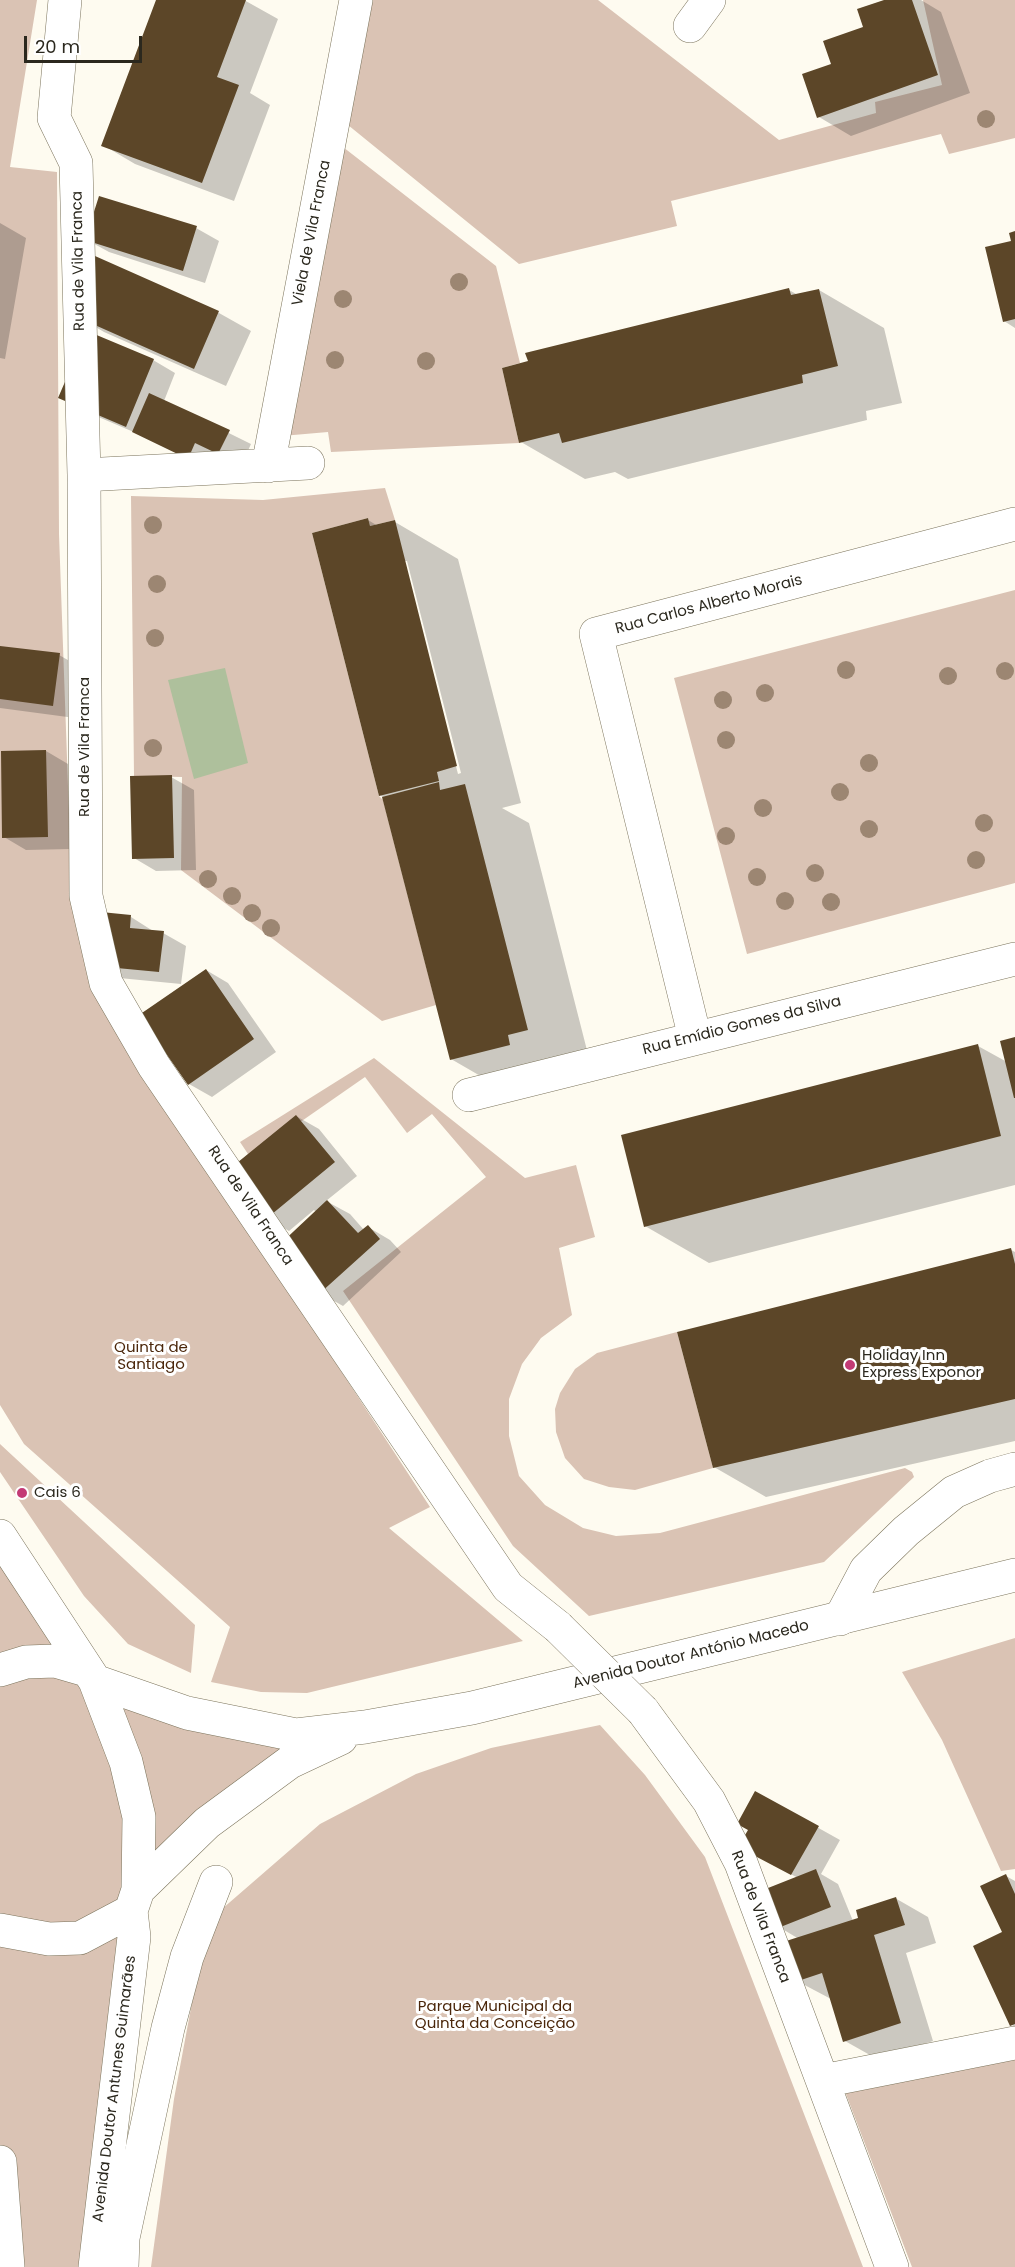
<!DOCTYPE html>
<meta charset="utf-8">
<style>
body{margin:0}
#map{position:relative;width:1015px;height:2267px;overflow:hidden;background:#fefbf0;font-family:Poppins,sans-serif}
canvas{display:block}
.scale{position:absolute;left:24px;top:36px;width:118px;height:27px;box-sizing:border-box;border:3px solid #2b281e;border-top:0;padding-left:8px;font-size:18px;line-height:21px;white-space:nowrap;color:#2b281e;-webkit-text-stroke:4px #fff;paint-order:stroke}
</style>
<div id="map">
<canvas width="1015" height="2267"></canvas>
<div class="scale">20 m</div>
</div>
<script>
const ctx = document.querySelector('canvas').getContext('2d');
ctx.lineJoin = 'round';
function paint(path, color) { ctx.fillStyle = color; ctx.fill(path, 'evenodd'); }
const toPath = rows => new Path2D(rows.map(r => 'M' + r).join(''));
function stroke(path, color, width, dash) { ctx.strokeStyle = color; ctx.lineWidth = width; ctx.lineCap = dash ? 'butt' : 'round'; ctx.setLineDash(dash || []); ctx.stroke(path); }
function write(font, color, halo, rows, align = 'center') {
  ctx.font = font + ' Poppins,sans-serif'; ctx.lineWidth = 6; ctx.setLineDash([]); ctx.textBaseline = 'middle'; ctx.strokeStyle = halo; ctx.fillStyle = color; for (const [text, x, y, turn = 0] of rows) {
    ctx.save(); ctx.translate(x, y); ctx.rotate((+turn || 0) * Math.PI / 180); ctx.textAlign = isNaN(turn) ? turn : align; if (halo) ctx.strokeText(text, 0, 0); ctx.fillText(text, 0, 0); ctx.restore();
  }
}
paint(toPath([
 [0,0,37,0,10,167,57,172,59,534,72,898,101,1004,430,1507,389,1528,523,1641,307,1693,261,1692,211,1682,230,1627,24,1444,0,1405],
 [367,0,598,0,779,140,876,113,875,102,942,85,923,0,1015,0,1015,138,949,154,941,134,671,201,677,226,519,264,348,125],
 [343,147,496,266,520,363,502,368,519,443,331,452,328,432,282,436],
 [385,488,395,520,370,526,368,518,312,533,379,796,383,800,436,1005,382,1021,181,870,182,777,134,776,131,496,263,500],
 [1015,590,1015,883,747,954,674,678],
 [374,1058,525,1178,576,1165,595,1237,559,1248,572,1315,541,1338,522,1364,509,1399,509,1436,519,1476,545,1505,583,1528,616,1536,660,1533,905,1468,912,1472,914,1477,824,1562,589,1616,513,1546,343,1291,486,1177,432,1114,407,1133,365,1077,250,1157,240,1142],
 [677,1332,713,1468,635,1490,609,1487,584,1479,565,1458,556,1432,555,1409,560,1393,575,1369,597,1353],
 [0,1444,195,1625,191,1673,128,1644,84,1596,0,1472],
 [0,1536,86,1670,296,1735,138,1890,95,2267,8,2267,0,2162],
 [1015,1638,1015,1869,1001,1871,942,1740,902,1672],
 [600,1725,645,1775,705,1857,863,2267,151,2267,174,2099,207,1922,320,1824,416,1774,491,1748],
 [1015,2059,1015,2267,912,2267,844,2089]
]), '#dac3b4');
paint(toPath([
 [225,668,248,763,194,779,168,680]
]), '#aec09c');
paint(toPath([
 [157,0,244,0,278,19,250,93,270,105,234,201,135,164,103,145],
 [889,0,921,0,941,12,970,93,851,136,819,117,833,65],
 [0,223,26,238,5,359,0,358],
 [196,228,219,241,205,283,109,252,87,240],
 [1015,233,1015,328,1004,321],
 [96,258,219,313,251,331,226,386,104,332,72,313],
 [789,290,798,295,819,290,884,328,902,403,866,411,867,420,628,479,615,472,585,479,521,442,529,362],
 [153,360,175,373,164,401,251,444,241,466,211,470,136,433,82,410],
 [368,520,378,526,395,522,458,559,521,803,502,808,529,823,591,1066,515,1096,451,1059,384,798,380,795],
 [404,561,407,561,461,773,458,774],
 [0,647,59,655,82,668,75,718,0,708],
 [46,751,68,764,70,849,26,850,4,837],
 [171,777,194,790,196,870,156,871,134,858],
 [131,917,153,931,163,933,186,946,181,984,109,977],
 [206,970,228,983,276,1052,212,1097,189,1084,141,1015],
 [1015,1039,1015,1185,709,1263,645,1226,978,1046,1007,1062],
 [296,1116,319,1129,357,1176,326,1201,350,1214,364,1230,368,1227,390,1240,401,1252,343,1306,320,1293,316,1212,314,1210,289,1231,267,1218],
 [1011,1250,1015,1252,1015,1441,766,1497,714,1467],
 [756,1793,840,1840,821,1874,838,1884,853,1921,895,1898,928,1917,936,1943,906,1953,933,2041,877,2059,845,2041,831,1999,797,1981,799,1939,779,1927,798,1878,763,1859,750,1830],
 [1006,1876,1015,1881,1015,2027,1012,2025,1004,1933]
]), '#0003');
paint(toPath([
 [156,0,246,0,217,77,239,85,202,183,101,146],
 [884,0,912,0,938,75,817,118,802,74,831,64,823,41,863,27,857,9],
 [99,196,197,226,183,271,85,240],
 [1015,231,1015,319,1003,322,985,247,1011,241,1009,233],
 [95,256,219,311,194,369,70,314],
 [789,288,791,295,819,289,838,366,802,375,803,383,562,443,559,433,519,443,502,368,528,361,525,353],
 [87,331,154,359,126,427,58,398],
 [149,393,230,430,218,454,195,443,188,459,132,432],
 [368,518,370,526,395,520,457,766,437,772,439,781,379,796,312,533],
 [0,646,60,653,53,706,0,699],
 [46,750,48,837,2,838,1,751],
 [172,775,174,858,132,859,130,776],
 [439,782,440,790,465,784,528,1030,508,1035,510,1045,450,1060,382,797],
 [91,911,131,915,130,928,164,931,159,972,85,965],
 [206,969,254,1039,188,1085,139,1015],
 [1015,1037,1015,1098,1014,1098,1000,1041],
 [978,1044,1001,1136,644,1227,621,1135],
 [296,1115,335,1162,266,1219,227,1171],
 [327,1200,358,1233,368,1225,380,1239,319,1294,277,1247],
 [1011,1248,1015,1264,1015,1399,713,1468,677,1332],
 [755,1791,819,1826,791,1875,738,1847,748,1830,737,1824],
 [816,1869,831,1907,778,1928,763,1890],
 [1006,1874,1015,1894,1015,2024,1010,2026,973,1946,1002,1932,980,1886],
 [896,1897,905,1925,874,1935,901,2023,843,2042,822,1973,795,1982,783,1942,858,1918,856,1910]
]), '#5c4628');
const minor = toPath([
 [65,0,54,118,76,163,84,475,86,896,106,983,154,1066,508,1587,558,1627],
 [690,26,709,0],
 [268,466,356,0],
 [84,475,308,463],
 [695,1038,596,634,1015,524],
 [469,1095,1015,959],
 [840,1619,866,1570,906,1531,954,1492,990,1476,1015,1469],
 [643,1711,709,1801,741,1863,892,2267],
 [823,2081,1015,2043],
 [122,2267,123,2238,168,2028,187,1957,216,1882]
]);
const major = toPath([
 [0,1536,95,1681,126,1762,139,1817,138,1890,131,1911,134,1937,95,2267],
 [0,1670,26,1662,55,1661,86,1670],
 [95,1681,187,1713,296,1735,365,1727,472,1708,1015,1575],
 [138,1890,207,1823,290,1762,341,1738],
 [0,1930,49,1939,80,1938,131,1911],
 [0,2162,8,2267]
]);
stroke(minor, '#7c745c', 34);
stroke(major, '#7c745c', 34);
stroke(minor, '#fff', 33);
stroke(major, '#fff', 33);
const minorBridge = toPath([
 [558,1627,643,1711]
]);
stroke(minorBridge, '#7c745c', 34, []);
stroke(minorBridge, '#fff', 33);
ctx.fillStyle = '#9c8672';
for (const [x, y] of [
 [986,119],
 [459,282],
 [343,299],
 [335,360],
 [426,361],
 [153,525],
 [157,584],
 [155,638],
 [846,670],
 [1005,671],
 [948,676],
 [765,693],
 [723,700],
 [726,740],
 [153,748],
 [869,763],
 [840,792],
 [763,808],
 [984,823],
 [869,829],
 [726,836],
 [976,860],
 [815,873],
 [757,877],
 [208,879],
 [232,896],
 [785,901],
 [831,902],
 [252,913],
 [271,928]
]) { ctx.beginPath(); ctx.arc(x, y, 9, 0, 2 * Math.PI); ctx.fill(); }
for (const [x, y, r, color] of [
 [850,1365,6,"#c33a75"],
 [22,1493,6,"#c33a75"]
]) { const dot = new Path2D(); dot.arc(x, y, r, 0, 2 * Math.PI); ctx.fillStyle = color; ctx.fill(dot); stroke(dot, '#fff', 2); }
write('15px', '#2b281e', '#fff', [
 ["Viela de Vila Franca",312,233,-79],
 ["Rua de Vila Franca",79,261,-91],
 ["Rua Carlos Alberto Morais",709,605,-15],
 ["Rua de Vila Franca",85,747,-90],
 ["Rua Emídio Gomes da Silva",742,1026,-14],
 ["Rua de Vila Franca",250,1206,56],
 ["Avenida Doutor António Macedo",691,1655,-14],
 ["Rua de Vila Franca",760,1917,69],
 ["Avenida Doutor Antunes Guimarães",115,2089,-83]
]);
write('15px', '#4b270b', '#fff', [
 ["Quinta de",151,1348],
 ["Santiago",151,1365],
 ["Parque Municipal da",495,2007],
 ["Quinta da Conceição",495,2024]
]);
write('15px', '#2b281e', '#fff', [
 ["Holiday Inn",862,1356],
 ["Express Exponor",862,1373],
 ["Cais 6",34,1493]
], 'left');
</script>
